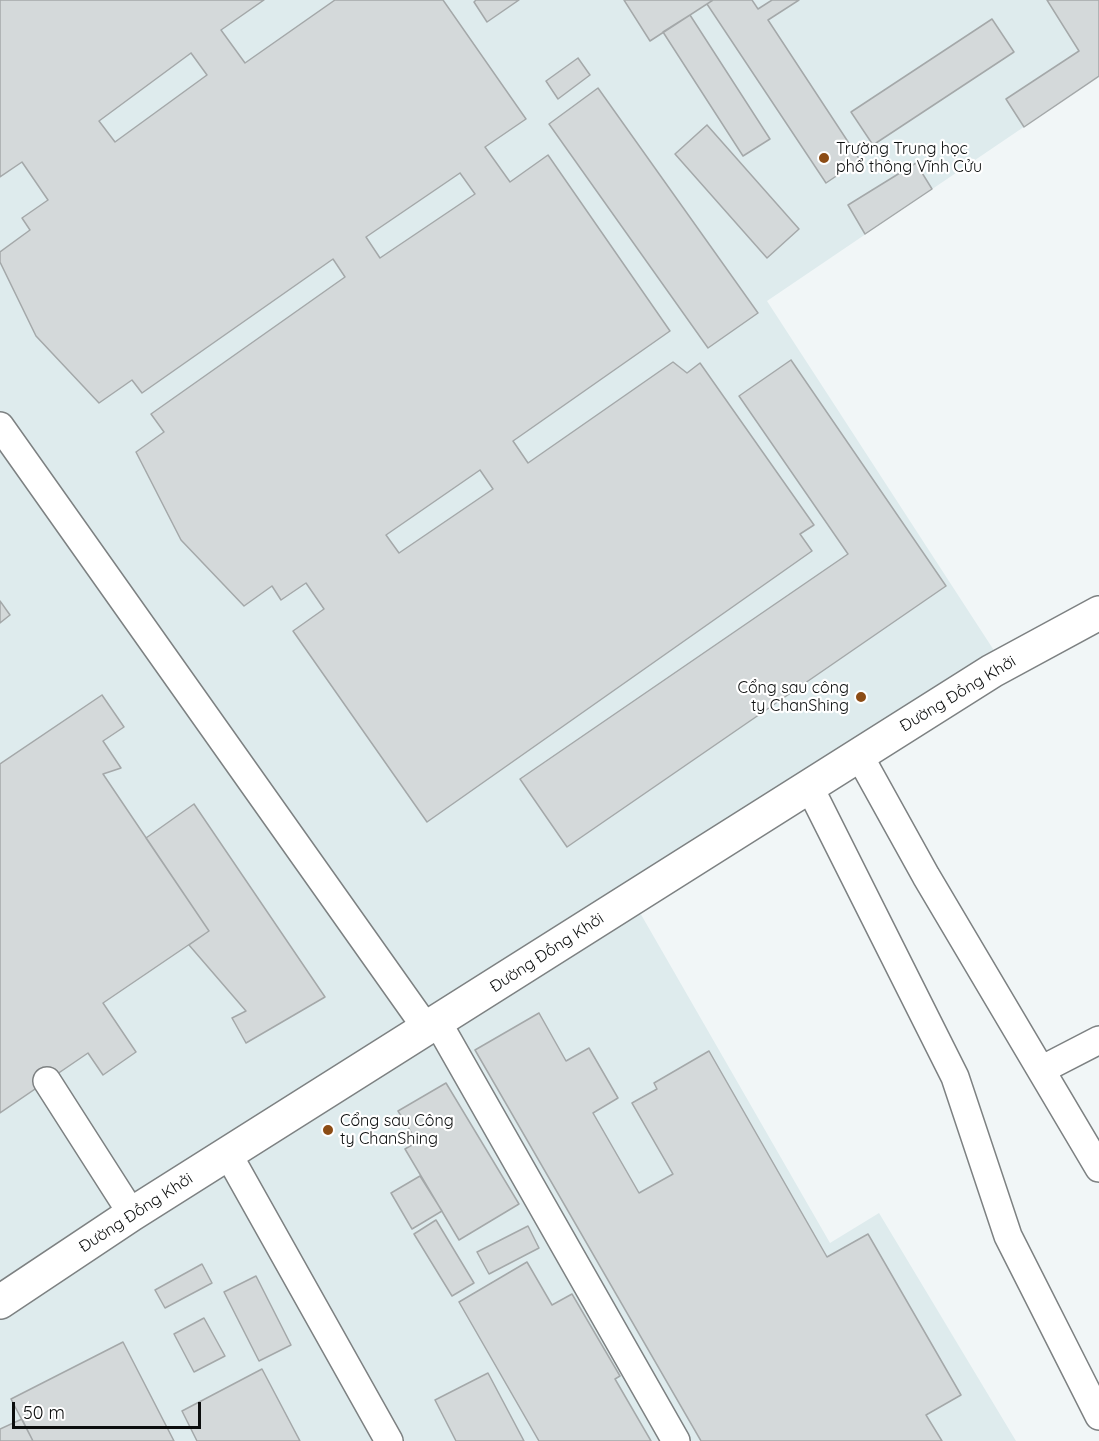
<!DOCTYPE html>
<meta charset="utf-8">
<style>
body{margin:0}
#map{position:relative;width:1099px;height:1441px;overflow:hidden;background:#f1f6f7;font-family:Quicksand,sans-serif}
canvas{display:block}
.scale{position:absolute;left:12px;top:1402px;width:189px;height:27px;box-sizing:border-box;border:3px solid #0b0d0d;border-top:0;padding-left:8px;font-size:18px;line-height:21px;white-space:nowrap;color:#0b0d0d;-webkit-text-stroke:4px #fff;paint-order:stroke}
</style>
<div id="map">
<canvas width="1099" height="1441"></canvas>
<div class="scale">50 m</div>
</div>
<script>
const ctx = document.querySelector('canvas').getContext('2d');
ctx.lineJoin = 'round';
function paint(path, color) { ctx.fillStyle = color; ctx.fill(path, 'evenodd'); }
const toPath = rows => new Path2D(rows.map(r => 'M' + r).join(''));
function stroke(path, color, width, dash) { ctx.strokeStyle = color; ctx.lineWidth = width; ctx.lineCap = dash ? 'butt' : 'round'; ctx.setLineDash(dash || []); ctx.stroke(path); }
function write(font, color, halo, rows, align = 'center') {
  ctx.font = font + ' Quicksand,sans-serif'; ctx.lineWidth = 4.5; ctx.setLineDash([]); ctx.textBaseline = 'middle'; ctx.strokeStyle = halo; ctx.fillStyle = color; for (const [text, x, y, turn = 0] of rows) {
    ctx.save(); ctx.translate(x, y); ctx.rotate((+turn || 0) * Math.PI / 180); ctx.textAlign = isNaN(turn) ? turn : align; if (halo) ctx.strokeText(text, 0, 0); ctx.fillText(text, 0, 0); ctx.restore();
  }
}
paint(toPath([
 [0,0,1099,0,1099,76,767,301,995,652,0,1284],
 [639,911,830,1243,879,1213,1016,1441,0,1441,0,1319,139,1227]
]), '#deebed');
const building = toPath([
 [0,0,264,0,221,30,245,63,335,0,443,0,526,119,485,147,510,182,548,155,670,331,513,441,528,463,673,362,687,373,700,363,814,525,800,534,812,551,427,822,293,631,324,609,306,583,281,600,272,586,244,606,181,540,136,452,164,432,151,414,345,277,333,259,142,393,132,380,99,403,36,336,0,262,0,252,30,230,22,218,48,200,22,162,0,177,0,0],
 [191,53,207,75,115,142,99,121,191,53],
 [460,173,475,194,380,258,366,237,460,173],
 [480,470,493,489,399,553,386,535,480,470],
 [476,0,519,0,487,22,474,2,476,0],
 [624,0,713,0,650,41,624,0],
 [713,0,752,0,758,9,772,0,799,0,768,20,860,160,826,183,707,4,713,0],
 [1047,0,1099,0,1099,76,1024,127,1006,99,1079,51,1047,0],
 [690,15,770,139,743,156,663,32,690,15],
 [992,19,1014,52,873,145,851,112,992,19],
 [578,58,590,75,558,99,546,81,578,58],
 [598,88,758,313,708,348,549,124,598,88],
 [707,125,799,229,767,258,675,154,707,125],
 [916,163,932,189,865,234,848,205,916,163],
 [791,360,946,586,567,847,520,779,848,554,739,396,791,360],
 [0,601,10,615,0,623,0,601],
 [102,695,124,727,103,741,121,768,103,774,209,931,103,1003,136,1052,103,1075,88,1053,0,1113,0,764,102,695],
 [194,804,325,997,246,1043,232,1018,246,1011,189,945,209,931,146,838,194,804],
 [539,1013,566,1061,589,1048,618,1098,593,1113,639,1193,673,1174,632,1103,657,1089,654,1083,709,1051,827,1257,868,1234,961,1395,926,1415,942,1441,701,1441,475,1050,539,1013],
 [446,1083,519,1204,459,1240,405,1149,417,1142,398,1111,446,1083],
 [420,1176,442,1211,412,1229,391,1193,420,1176],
 [436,1220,474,1283,452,1296,414,1234,436,1220],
 [528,1226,539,1248,489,1274,477,1252,528,1226],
 [527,1262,552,1305,572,1294,620,1376,615,1379,651,1441,539,1441,459,1302,527,1262],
 [202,1264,212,1283,165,1308,155,1290,202,1264],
 [256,1276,291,1345,259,1361,224,1292,256,1276],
 [204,1318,225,1356,194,1372,174,1334,204,1318],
 [123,1342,174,1441,33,1441,11,1399,123,1342],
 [262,1369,300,1441,197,1441,182,1411,262,1369],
 [488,1373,524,1441,456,1441,435,1400,488,1373],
 [22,1419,33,1441,0,1441,0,1429,22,1419]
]);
paint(building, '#d4d9da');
stroke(building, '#a4a8a9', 1.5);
const minor = toPath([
 [0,426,427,1029],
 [859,755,926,876,1099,1168],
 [809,786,955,1077,1008,1236,1099,1416],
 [438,1023,676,1441],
 [1041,1070,1099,1040],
 [47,1081,132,1214],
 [228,1154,389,1441]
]);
const major = toPath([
 [0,1302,132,1214,992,671,1099,613]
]);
stroke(minor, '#7d8182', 30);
stroke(major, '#7d8182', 36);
stroke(minor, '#fff', 27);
stroke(major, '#fff', 33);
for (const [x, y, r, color] of [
 [824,158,6,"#8c4c15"],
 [861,697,6,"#8c4c15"],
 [328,1130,6,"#8c4c15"]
]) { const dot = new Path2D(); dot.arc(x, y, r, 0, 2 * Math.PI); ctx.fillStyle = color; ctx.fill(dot); stroke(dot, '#fff', 2); }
write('16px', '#0b0d0d', '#fff', [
 ["Trường Trung học",836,149],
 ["phổ thông Vĩnh Cửu",836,167],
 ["Cổng sau công",849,688,"right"],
 ["ty ChanShing",849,706,"right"],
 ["Cổng sau Công",340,1121],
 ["ty ChanShing",340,1139]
], 'left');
write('16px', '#0b0d0d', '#fff', [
 ["Đường Đồng Khởi",958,694,-31],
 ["Đường Đồng Khởi",547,953,-33],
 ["Đường Đồng Khởi",136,1213,-33]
]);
</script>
